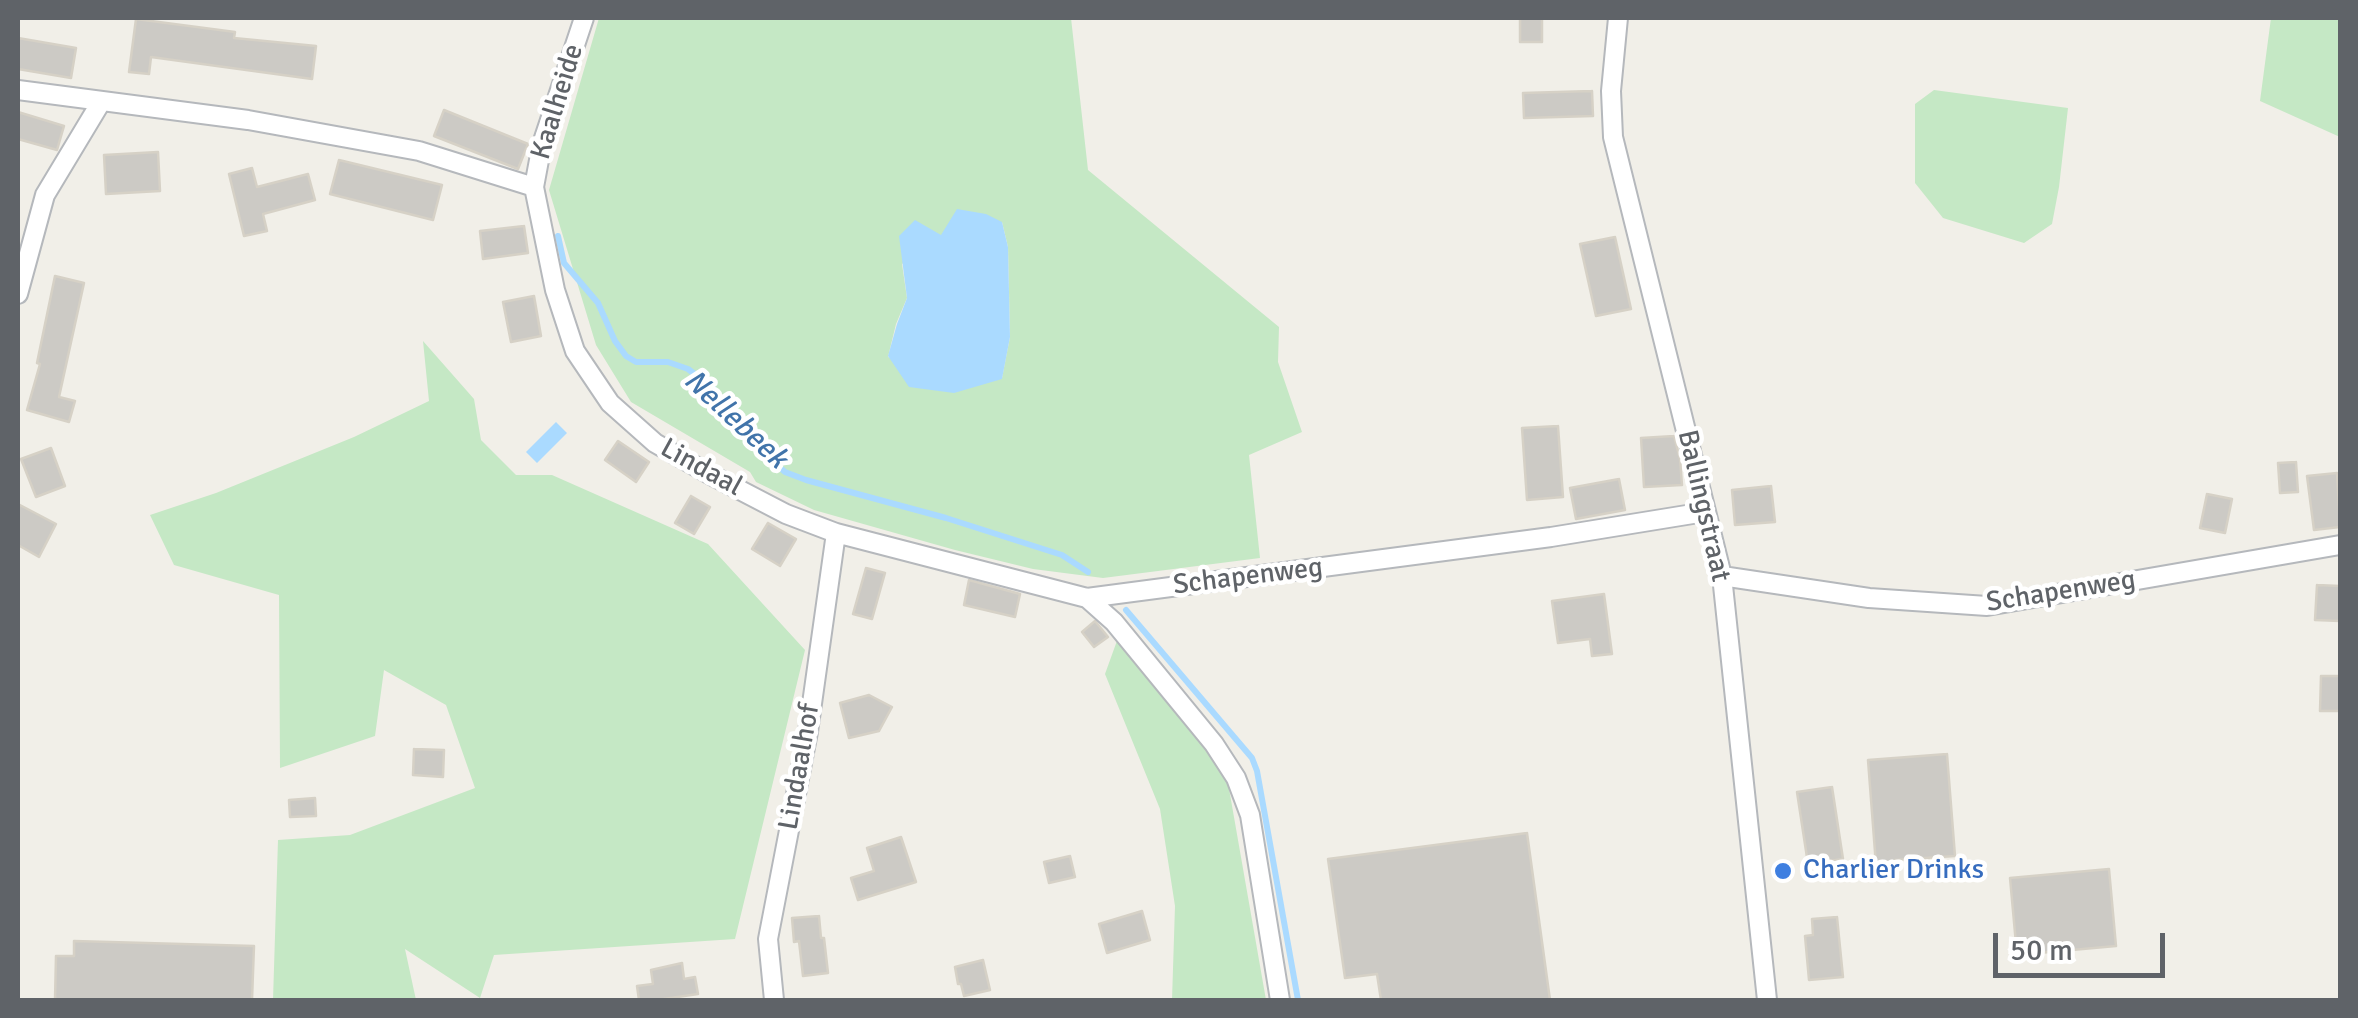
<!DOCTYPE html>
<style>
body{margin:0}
#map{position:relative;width:2358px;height:1018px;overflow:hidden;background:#f1efe8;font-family:Signika,sans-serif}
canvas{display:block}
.frame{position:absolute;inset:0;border:20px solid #5f6368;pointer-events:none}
.scale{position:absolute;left:1993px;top:933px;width:172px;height:45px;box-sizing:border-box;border:5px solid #5f6368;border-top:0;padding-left:12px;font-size:30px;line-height:35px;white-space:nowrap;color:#5f6368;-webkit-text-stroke:8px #fff;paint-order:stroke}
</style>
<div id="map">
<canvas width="2358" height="1018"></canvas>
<div class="frame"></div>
<div class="scale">50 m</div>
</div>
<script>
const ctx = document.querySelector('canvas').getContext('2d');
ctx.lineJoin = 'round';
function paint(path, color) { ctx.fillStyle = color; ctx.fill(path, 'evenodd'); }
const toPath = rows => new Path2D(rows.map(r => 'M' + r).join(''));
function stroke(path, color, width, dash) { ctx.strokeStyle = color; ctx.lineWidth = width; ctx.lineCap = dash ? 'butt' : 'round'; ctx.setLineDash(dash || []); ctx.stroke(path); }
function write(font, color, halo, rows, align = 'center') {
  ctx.font = font + ' Signika,sans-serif'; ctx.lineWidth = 9; ctx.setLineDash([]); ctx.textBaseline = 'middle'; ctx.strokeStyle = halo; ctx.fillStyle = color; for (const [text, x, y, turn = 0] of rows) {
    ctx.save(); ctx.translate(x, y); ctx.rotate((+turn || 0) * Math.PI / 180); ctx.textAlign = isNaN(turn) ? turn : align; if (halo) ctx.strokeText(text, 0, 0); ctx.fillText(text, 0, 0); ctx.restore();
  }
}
paint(toPath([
 [599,18,1071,18,1088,170,1279,327,1278,362,1302,432,1249,455,1260,558,1103,578,1033,569,955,550,814,510,756,482,750,472,631,402,596,345,549,190],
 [1002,222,1008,247,1010,337,1002,378,977,385,888,357,896,324,907,298,902,264,941,236],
 [2271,18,2340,18,2340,137,2260,101],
 [1934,90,2068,108,2059,187,2052,224,2024,243,1943,218,1915,183,1915,104],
 [423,341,474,399,481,440,516,475,552,475,708,544,805,650,735,939,494,955,480,998,405,949,416,1000,273,1000,278,840,350,835,475,788,446,705,384,670,375,736,280,768,279,595,174,565,150,515,216,493,354,437,429,401],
 [1118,638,1224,760,1266,1000,1172,1000,1175,906,1160,809,1105,674]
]), '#c5e8c5');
paint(toPath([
 [957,209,986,214,1002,222,1008,247,1010,337,1002,379,954,393,909,387,888,356,897,324,907,298,899,236,915,220,941,235],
 [556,422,567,433,537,463,526,452]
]), '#aadaff');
stroke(toPath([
 [558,236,564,263,598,303,615,341,626,356,636,362,668,362,688,369,713,388,760,450,785,472,806,480,946,518,1062,555,1088,572],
 [1126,610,1252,758,1257,771,1298,1000]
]), '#aadaff', 6);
const building = toPath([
 [1520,18,1542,18,1542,42,1520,42,1520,18],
 [136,19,235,32,234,38,316,46,312,79,151,57,149,74,129,72,136,19],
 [18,38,76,48,71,78,18,69,18,38],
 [1592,91,1593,116,1524,118,1523,93,1592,91],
 [444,110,528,144,518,169,434,136,444,110],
 [18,112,64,126,57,150,18,139,18,112],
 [158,152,160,191,106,194,104,155,158,152],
 [339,160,442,185,433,220,330,194,339,160],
 [252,168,257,187,308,174,315,200,263,214,267,231,244,236,229,174,252,168],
 [524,226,528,253,483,259,480,231,524,226],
 [1615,237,1631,309,1596,316,1580,244,1615,237],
 [55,276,84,283,59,397,75,401,69,422,27,410,40,364,37,363,55,276],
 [534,296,541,336,511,342,503,302,534,296],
 [1558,426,1563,497,1527,500,1522,428,1558,426],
 [1674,436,1680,459,1682,485,1644,487,1641,438,1674,436],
 [618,441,649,462,636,482,605,460,618,441],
 [51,448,65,486,36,497,21,459,51,448],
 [2296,462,2298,492,2280,493,2278,463,2296,462],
 [2337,473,2340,527,2314,530,2307,476,2337,473],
 [1619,479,1625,510,1576,519,1570,488,1619,479],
 [1771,486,1775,522,1735,525,1732,490,1771,486],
 [2207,494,2232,499,2225,533,2200,528,2207,494],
 [691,496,710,507,694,534,675,523,691,496],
 [18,504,56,524,39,557,18,545,18,504],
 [768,523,796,539,780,566,752,549,768,523],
 [866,568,885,573,872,619,853,614,866,568],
 [969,580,1020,594,1015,617,964,605,969,580],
 [2317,585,2340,586,2340,621,2315,620,2317,585],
 [1604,594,1612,654,1592,656,1590,639,1558,643,1552,601,1604,594],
 [1095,621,1108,637,1094,647,1082,632,1095,621],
 [2321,676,2340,676,2340,711,2320,711,2321,676],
 [869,695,892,707,879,731,849,738,840,703,869,695],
 [414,749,444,750,443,777,413,775,414,749],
 [1947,754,1955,856,1895,860,1896,864,1876,865,1868,760,1947,754],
 [1832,787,1843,859,1808,864,1797,792,1832,787],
 [315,798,316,816,290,817,289,800,315,798],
 [1527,833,1550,1000,1381,1000,1377,974,1345,978,1328,859,1527,833],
 [901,837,916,882,858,900,851,878,874,871,867,848,901,837],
 [1070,856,1075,877,1049,883,1044,862,1070,856],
 [2109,869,2116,946,2017,955,2010,878,2109,869],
 [1142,911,1150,940,1107,953,1099,924,1142,911],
 [819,916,821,938,824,938,828,973,803,976,799,941,794,942,792,918,819,916],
 [1837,917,1843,977,1809,980,1805,936,1813,935,1812,919,1837,917],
 [74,941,254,946,252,1000,55,1000,56,956,74,956,74,941],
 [983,960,990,990,964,996,961,984,958,984,955,967,983,960],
 [682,963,684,979,695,977,698,994,657,1000,639,1000,637,986,653,984,651,970,682,963]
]);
paint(building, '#cccac5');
stroke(building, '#d6d1c6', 2.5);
const minor = toPath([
 [584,18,542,144,534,187,555,290,575,351,610,403,655,443,711,475,786,514,836,533,1087,598,1114,622,1214,744,1236,778,1250,815,1280,1000],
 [1618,18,1611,91,1613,137,1722,576,1767,1000],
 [18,90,248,120,419,151,534,187],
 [18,294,45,195,101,102],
 [1722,576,1869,598,1987,606,2340,545],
 [1087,598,1551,537,1705,512],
 [774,1000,768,939,808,732,836,533]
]);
stroke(minor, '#b5b8bc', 22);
stroke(minor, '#fff', 18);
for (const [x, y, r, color] of [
 [1783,871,10,"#3f7fe0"]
]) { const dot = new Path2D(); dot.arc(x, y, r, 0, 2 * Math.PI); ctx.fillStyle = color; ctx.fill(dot); stroke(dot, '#fff', 4); }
write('28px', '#5f6368', '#fff', [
 ["Kaalheide",558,102,-73],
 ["Lindaal",701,468,29],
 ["Ballingstraat",1703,506,77],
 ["Schapenweg",1248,577,-7],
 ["Schapenweg",2061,592,-9],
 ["Lindaalhof",800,767,-80]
]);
write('28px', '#366cbe', '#fff', [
 ["Charlier Drinks",1803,871]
], 'left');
write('italic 30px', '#4174aa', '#fff', [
 ["Nellebeek",735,420,43]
]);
</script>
